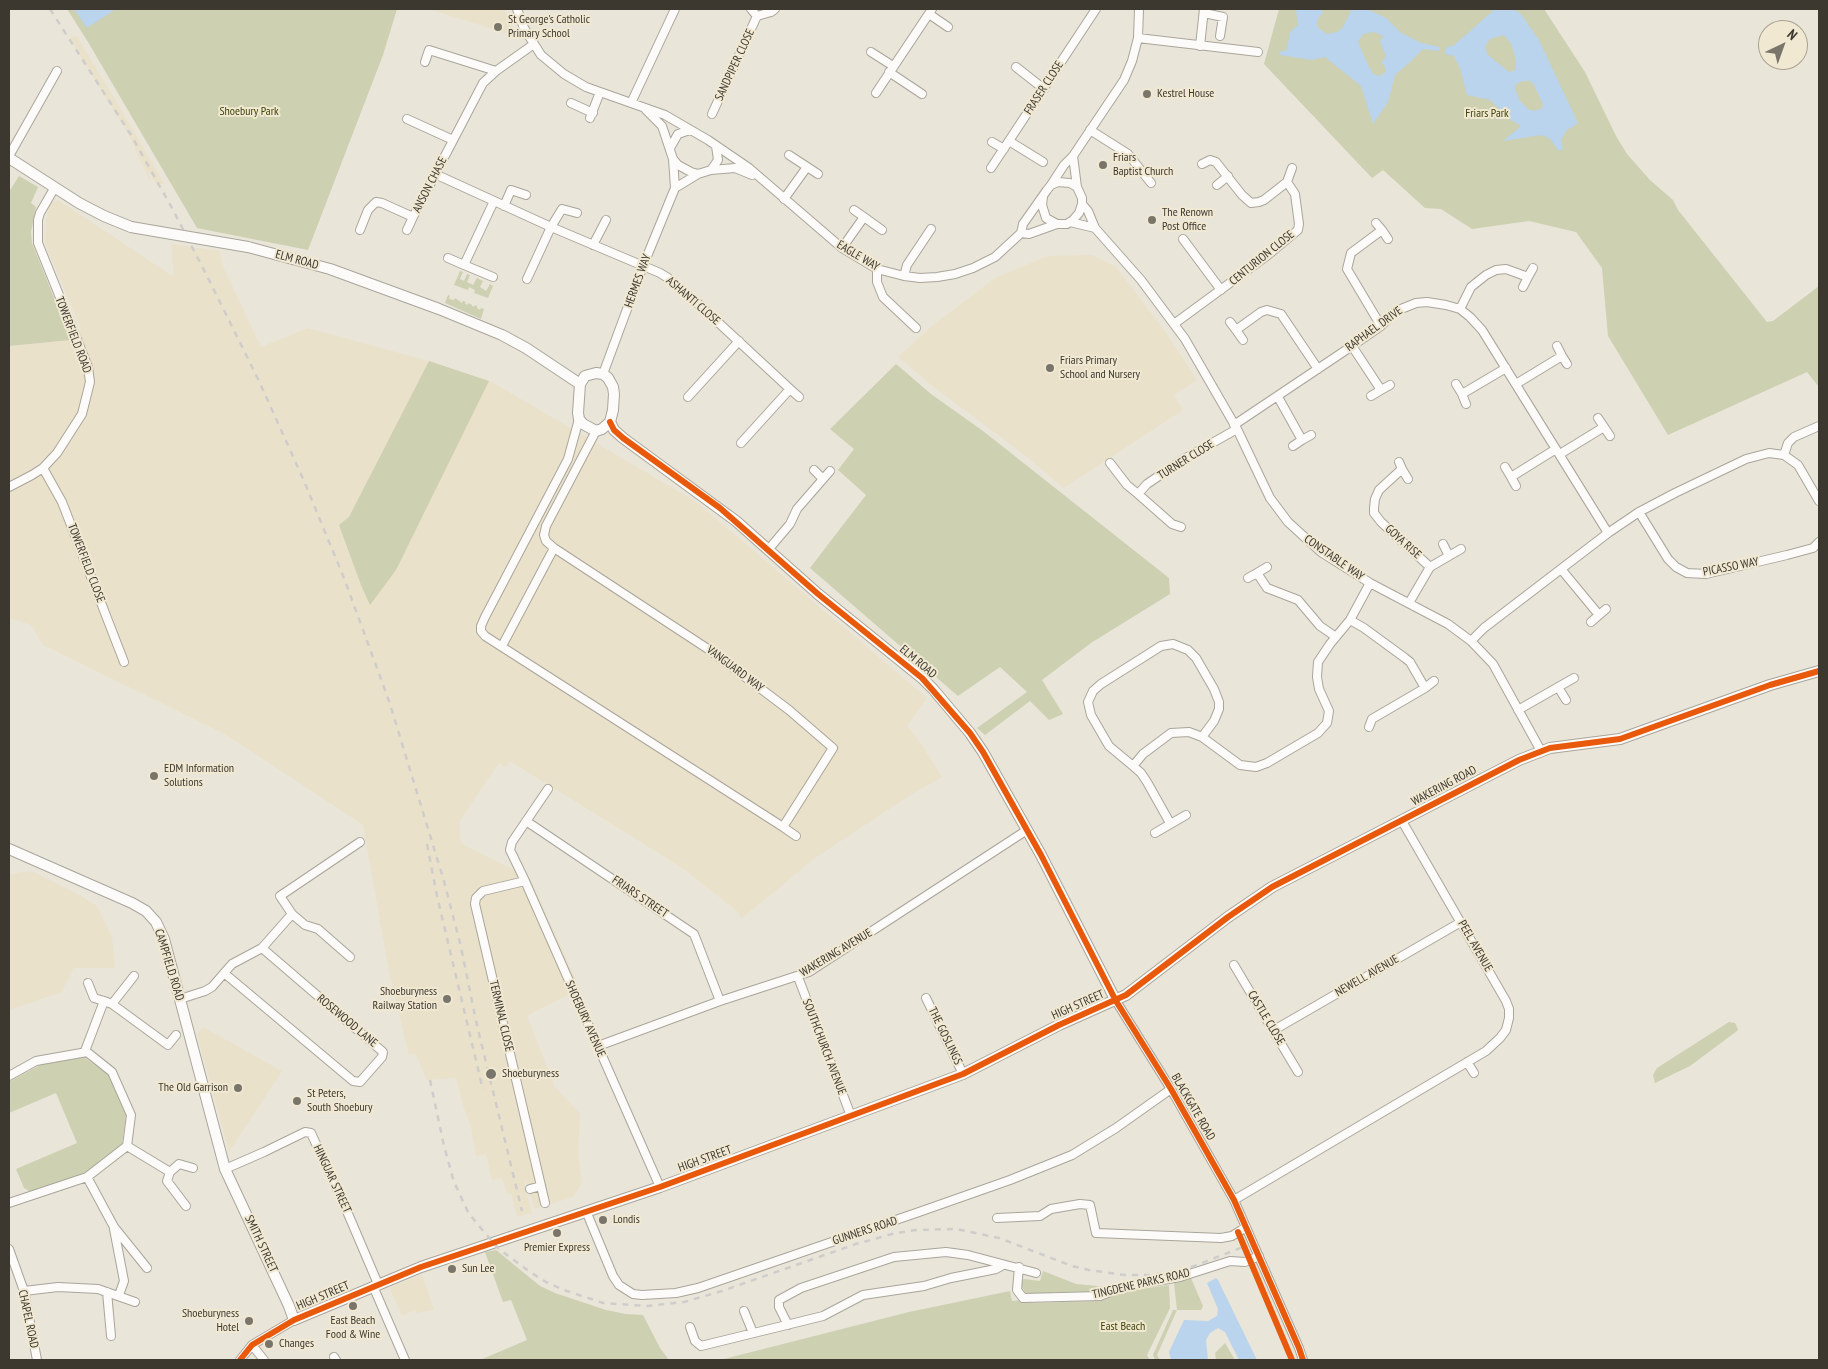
<!DOCTYPE html>
<style>
body{margin:0}
#map{position:relative;width:1828px;height:1369px;overflow:hidden;background:#eae5d9;font-family:"PT Sans Narrow",sans-serif}
canvas{display:block}
.frame{position:absolute;inset:0;border:10px solid #3c3830;pointer-events:none}
.north{position:absolute;left:1758px;top:20px;width:50px;height:50px;box-sizing:border-box;background:#f1e8d2;border:1px solid #a9a291;border-radius:50%;rotate:42deg;font-size:14px;font-weight:700;line-height:20px;text-align:center;color:#3c3830}
.north::after{content:'';display:block;margin:auto;width:18px;height:22px;background:#79756b;clip-path:polygon(50% 0,100% 100%,50% 72%,0 100%)}
</style>
<div id="map">
<canvas width="1828" height="1369"></canvas>
<div class="frame"></div>
<div class="north">N</div>
</div>
<script>
const ctx = document.querySelector('canvas').getContext('2d');
ctx.lineJoin = 'round';
function paint(path, color) { ctx.fillStyle = color; ctx.fill(path, 'evenodd'); }
const toPath = rows => new Path2D(rows.map(r => 'M' + r).join(''));
function stroke(path, color, width, dash) { ctx.strokeStyle = color; ctx.lineWidth = width; ctx.lineCap = dash ? 'butt' : 'round'; ctx.setLineDash(dash || []); ctx.stroke(path); }
function write(font, color, halo, rows, align = 'center') {
  ctx.font = font + ' "PT Sans Narrow",sans-serif'; ctx.lineWidth = 4; ctx.setLineDash([]); ctx.textBaseline = 'middle'; ctx.strokeStyle = halo; ctx.fillStyle = color; for (const [text, x, y, turn = 0] of rows) {
    ctx.save(); ctx.translate(x, y); ctx.rotate((+turn || 0) * Math.PI / 180); ctx.textAlign = isNaN(turn) ? turn : align; if (halo) ctx.strokeText(text, 0, 0); ctx.fillText(text, 0, 0); ctx.restore();
  }
}
paint(toPath([
 [428,9,504,9,515,36],
 [76,35,118,104,164,183,157,186,147,168,151,179,149,180,130,137,70,39],
 [58,200,174,277,171,244,220,251,222,264,261,347,308,328,429,361,492,382,695,501,927,698,907,726,920,742,942,777,909,796,815,858,741,919,738,912,684,869,510,761,506,767,499,763,459,822,461,843,530,878,580,989,527,1016,555,1087,580,1114,578,1154,582,1183,573,1197,535,1209,525,1178,525,1189,532,1213,517,1217,511,1193,507,1194,502,1178,492,1180,486,1154,476,1156,471,1127,463,1106,456,1078,427,1080,415,1053,409,1055,389,972,363,825,225,734,43,645,31,625,9,618,9,346,71,340,81,328,45,244,46,220,49,208,51,204],
 [1092,255,1115,266,1164,330,1197,380,1174,395,1183,410,1064,488,1022,453,935,388,898,357,933,325,995,278,1048,256],
 [31,871,81,896,97,906,112,937,115,968,74,968,62,992,9,1010,9,874],
 [203,1027,282,1071,229,1152,197,1034],
 [422,1275,434,1310,416,1313,415,1310,402,1316,390,1289,393,1286]
]), '#eae1cb');
paint(toPath([
 [67,9,397,9,383,55,308,250,197,228,88,42],
 [1279,9,1544,9,1585,72,1616,136,1627,154,1650,180,1673,200,1678,210,1767,322,1773,321,1819,286,1819,387,1807,372,1668,435,1608,336,1602,268,1576,232,1529,221,1472,229,1441,209,1425,208,1383,170,1372,178,1264,64],
 [19,176,38,187,31,203,36,207,31,232,32,243,71,340,9,346,9,192],
 [460,271,463,272,460,279,464,281,467,274,470,275,467,282,473,285,477,278,483,281,480,287,486,291,490,284,493,286,488,298,474,293,475,290,469,287,468,290,454,285],
 [448,295,450,296,449,299,454,300,455,298,462,303,463,301,466,302,465,303,467,305,469,303,472,305,472,306,474,307,475,305,477,306,477,308,480,310,481,308,484,309,481,319,445,303],
 [429,361,489,381,396,570,370,605,361,585,339,525,349,517],
 [896,364,931,394,983,431,1169,578,1170,594,1091,643,1042,680,1063,714,1049,720,1030,701,985,735,977,728,1027,692,1000,667,958,696,810,568,866,495,838,470,854,449,830,429],
 [1729,1022,1735,1023,1738,1029,1737,1031,1690,1066,1655,1083,1653,1075,1657,1068],
 [84,1057,110,1076,126,1115,122,1144,85,1173,31,1192,24,1188,16,1169,77,1143,56,1093,9,1113,9,1082,42,1064],
 [496,1250,540,1286,555,1293,606,1310,626,1314,643,1315,660,1348,669,1360,480,1360,527,1340,511,1300,503,1302,485,1252],
 [1043,1271,1076,1284,1108,1287,1106,1291,1095,1293,1066,1295,1063,1292,1053,1292,1051,1295,1030,1295,1025,1292,1021,1285,1021,1281,1024,1279,1040,1281],
 [1191,1278,1203,1306,1201,1310,1177,1310,1157,1355,1160,1360,1155,1360,1153,1355,1173,1310,1177,1310,1174,1283,1176,1281],
 [1169,1285,1170,1308,1147,1355,1150,1360,720,1360,909,1312,1010,1291,1012,1301,1022,1300,1033,1303,1098,1301,1121,1292],
 [1225,1343,1235,1360,1216,1360,1215,1353]
]), '#cdd0b1');
paint(toPath([
 [74,9,116,9,87,28],
 [1296,9,1322,9,1323,13,1317,19,1317,27,1327,34,1337,32,1343,27,1351,11,1349,9,1367,9,1386,18,1400,32,1421,43,1440,47,1439,51,1423,49,1409,63,1395,75,1388,102,1373,124,1361,86,1325,57,1312,60,1280,55,1279,52,1287,50,1290,32,1298,25],
 [1374,32,1383,36,1380,42,1386,56,1381,64,1384,64,1386,72,1379,76,1373,74,1368,65,1358,42,1363,34],
 [1495,9,1513,9,1521,14,1539,40,1578,123,1566,131,1561,140,1563,150,1558,150,1550,139,1542,135,1503,141,1521,126,1511,120,1490,100,1467,95,1460,68,1454,56,1445,54,1446,47,1453,46],
 [1504,35,1512,45,1516,62,1516,70,1509,72,1487,54,1485,46,1490,39],
 [1523,81,1530,81,1534,85,1543,105,1541,109,1533,111,1528,109,1520,101,1515,89,1516,84],
 [1216,1278,1218,1280,1257,1360,1239,1360,1225,1332,1218,1328,1210,1333,1206,1340,1208,1360,1171,1360,1169,1352,1184,1320,1208,1321,1217,1316,1218,1309,1207,1283]
]), '#b9d4ec');
const minor = toPath([
 [517,9,524,28,541,55,564,74,586,87,665,115,708,140,749,168,842,248,877,269,904,276,920,278,937,277,955,274,973,268,995,257,1021,233,1023,224,1047,190,1051,185,1058,182,1070,183,1077,187,1082,198,1082,204,1079,213,1073,220,1067,224,1057,224,1046,218,1042,205,1043,197],
 [1204,13,1223,17,1220,36],
 [929,14,948,27],
 [757,16,771,12,775,9],
 [1138,38,1258,52],
 [1200,46,1204,9],
 [871,52,893,66],
 [425,62,429,50,496,71],
 [1016,67,1044,89],
 [889,72,922,94],
 [876,93,932,9],
 [571,103,593,113],
 [631,103,675,9],
 [646,110,662,126,673,159,678,165,691,172,698,174,711,170,718,160,716,146],
 [712,114,757,16,751,9],
 [590,118,600,92],
 [407,119,453,140],
 [1090,130,1128,154,1151,183],
 [1009,141,1043,162],
 [992,142,1004,149],
 [670,148,678,134,690,130],
 [789,155,818,174],
 [9,156,57,71],
 [1073,156,1077,187],
 [1202,164,1210,160,1216,162,1242,195,1251,203,1259,202,1264,200,1287,182],
 [991,168,1096,9],
 [711,170,735,168,752,175],
 [435,174,551,227,660,273,668,278,694,300,790,389,741,443],
 [1051,185,1064,165,1073,156,1124,80,1132,61,1138,38,1139,9],
 [1217,185,1228,176],
 [675,188,698,174],
 [784,199,807,167],
 [1082,204,1088,211,1095,228,1141,280,1185,339,1237,429,1270,498,1288,522,1321,552,1370,583,1448,624,1471,641,1493,664,1541,751],
 [504,206,511,190,526,195],
 [854,210,864,217],
 [1070,222,1095,228],
 [1376,223,1382,230,1351,253,1347,269,1381,326],
 [360,230,368,210,376,202,382,203,413,217,483,83,496,71,534,44],
 [407,230,413,217],
 [1382,230,1388,239],
 [1021,233,1029,234,1057,224],
 [1183,239,1221,290],
 [593,245,606,220],
 [842,248,864,217,882,230],
 [448,258,464,265],
 [877,269,877,282,883,297,916,328],
 [904,276,907,265,931,229],
 [493,277,464,265,494,201],
 [527,279,551,227,562,209,577,213],
 [1523,287,1528,277],
 [1460,309,1471,287,1486,275,1496,270,1506,269,1528,277,1533,268],
 [1230,322,1236,330,1261,312,1267,310,1281,314,1318,369],
 [1174,324,1268,255,1298,230,1299,224,1295,194,1287,182,1292,168],
 [1236,330,1243,340],
 [1352,346,1381,390,1390,385],
 [1557,346,1562,356],
 [603,374,643,266,675,188,673,159],
 [1456,384,1462,394],
 [1516,384,1562,356,1567,364],
 [790,389,799,397],
 [1371,396,1381,390],
 [688,397,739,341],
 [1278,397,1302,440,1311,435],
 [1466,404,1462,394,1506,368],
 [1598,418,1604,427],
 [579,419,568,459,485,617,481,626,481,631,485,636,783,827,833,748,789,710,708,649,554,548,546,541,544,535,546,526,596,431],
 [1234,425,1352,346,1381,326,1396,311,1416,303,1427,302,1446,305,1460,309,1470,317,1482,330,1608,533],
 [1293,446,1302,440],
 [1560,454,1604,427,1610,436],
 [1784,455,1798,465,1819,501],
 [1399,462,1402,469,1379,490,1375,499,1374,508,1374,513,1381,522,1430,567,1409,603],
 [1110,463,1127,485,1138,494,1147,484,1184,459,1237,429],
 [1505,467,1511,477],
 [43,468,62,502,124,662],
 [1402,469,1408,479],
 [814,470,823,479],
 [1516,486,1511,477,1556,449],
 [9,487,32,475,43,468,57,453,82,414,90,382,88,367,76,337,38,243,38,220,40,213,55,187],
 [1138,494,1172,524,1181,527],
 [1639,512,1668,559,1676,567,1687,573,1706,574,1787,555,1813,548,1819,542],
 [1443,544,1449,556],
 [768,550,790,524,797,509,830,471],
 [1430,567,1461,549],
 [1561,569,1599,615,1606,609],
 [1257,573,1267,567],
 [1248,578,1257,573,1267,588,1298,600,1320,626,1336,637],
 [1350,620,1364,628,1405,658,1410,662,1425,688,1372,719,1369,727],
 [1591,622,1599,615],
 [1471,641,1484,628,1608,533,1639,512,1675,493,1746,459,1769,453,1784,455,1788,443,1794,437,1819,426],
 [502,646,554,548],
 [1558,687,1566,700],
 [1425,688,1434,681],
 [1518,710,1574,678],
 [1133,766,1109,746,1091,715,1088,702,1093,691,1101,684,1161,646,1173,644,1188,650,1196,658,1214,689,1219,702,1219,709,1214,721,1202,737],
 [548,789,512,842,510,850,525,881,660,1187],
 [526,821,694,934,720,1001],
 [1170,823,1147,782,1141,773,1133,766,1143,754,1171,733,1189,732,1202,737,1240,765,1256,767,1267,763,1318,733,1327,723,1329,711,1319,689,1317,677,1318,662,1330,644,1350,620,1370,583],
 [783,827,796,836],
 [1155,833,1186,815],
 [525,881,483,891,476,898,475,904,545,1203],
 [292,914,305,925,318,929,350,957],
 [1234,965,1298,1072],
 [224,973,353,1081,360,1082,382,1057,383,1052,262,948],
 [798,977,851,1116],
 [926,998,963,1074],
 [180,999,205,991,212,987,232,964,262,948,292,914,280,896,360,842],
 [104,1001,112,1004,168,1045,176,1035],
 [1116,1001,1171,1089,1234,1200,1299,1348,1303,1360],
 [112,1004,134,976],
 [1274,1030,1461,922],
 [598,1046,720,1001,809,972,1027,830],
 [85,1051,104,1001,94,998,88,983],
 [1467,1062,1474,1073],
 [9,1076,36,1061,87,1052,112,1072,131,1115,127,1146,87,1177,9,1203],
 [127,1146,170,1172,179,1164,193,1168],
 [225,1169,264,1152,305,1132,311,1133,346,1209,378,1284],
 [170,1172,167,1181,186,1206],
 [87,1177,114,1227,147,1268],
 [530,1189,541,1186],
 [1234,1200,1486,1051,1500,1038,1506,1030,1509,1018,1509,1009,1506,1001,1402,821],
 [586,1211,613,1276,619,1285,633,1294,642,1295,676,1293,698,1288,919,1212,1010,1180,1072,1155,1116,1128,1171,1089],
 [997,1218,1040,1216,1051,1209,1080,1204,1090,1205,1096,1233,1221,1238,1232,1236,1246,1227],
 [114,1229,124,1281,119,1295],
 [9,1249,24,1291,37,1360],
 [1019,1267,1017,1290,1023,1298,1100,1296,1122,1287,1180,1277,1230,1261,1245,1262,1259,1256],
 [373,1286,405,1360],
 [24,1291,58,1287,98,1289,135,1302],
 [107,1292,111,1336],
 [744,1311,753,1333],
 [788,1325,779,1307,779,1300,801,1288,894,1257,946,1252,968,1255,1036,1273],
 [690,1327,695,1341,701,1346,823,1316,863,1295,924,1286,951,1278,996,1269,1003,1265],
 [252,1345,264,1360],
 [334,1357,336,1360],
 [240,1360,252,1345,294,1320]
]);
const tertiary = toPath([
 [9,158,79,203,104,216,131,227],
 [248,247,330,269,439,309,502,335,526,348,580,384],
 [596,373,603,374,608,378,613,387,614,394,613,410,610,422,602,429,596,431,583,424,579,419,578,413,580,384,585,376,596,373],
 [610,422,614,430,623,438,736,521,818,594,922,678,933,689,970,733,983,752,1041,855,1116,1001],
 [9,849,132,903,146,911,156,922,164,939,225,1169,289,1306,294,1320,421,1267,660,1187,963,1074,1059,1025,1126,995,1228,917,1272,887,1519,760,1550,748,1620,739,1770,685,1819,671]
]);
stroke(minor, '#a9a59b', 10);
stroke(tertiary, '#a9a59b', 12);
stroke(minor, '#fcfbf9', 8);
stroke(tertiary, '#fcfbf9', 10);
stroke(toPath([
 [50,9,131,135,172,208,208,278,259,381,304,481,344,578,389,701,444,881,461,947,476,1021,522,1211],
 [427,844,437,896,483,1090],
 [430,1080,444,1146,454,1182,468,1212,479,1226,499,1249,530,1272,546,1282,564,1290,603,1303,647,1306,684,1302,722,1291,856,1244,892,1234,915,1230,956,1229,980,1234,999,1238,1072,1266,1089,1270,1124,1275,1151,1275,1184,1270,1243,1247]
]), '#cfcdcb', 2.5, [6, 6]);
const tertiaryBridge = toPath([
 [131,227,248,247]
]);
stroke(tertiaryBridge, '#a9a59b', 12, []);
stroke(tertiaryBridge, '#fcfbf9', 10);
stroke(toPath([
 [610,422,614,430,623,438,720,508,818,594,922,678,970,733,983,752,1041,855,1116,1001,1171,1089,1234,1200,1299,1348,1303,1360],
 [1238,1232,1292,1360],
 [240,1360,252,1345,294,1320,421,1267,660,1187,963,1074,1059,1025,1126,995,1228,917,1272,887,1519,760,1550,748,1620,739,1770,685,1819,671]
]), '#e8590c', 6);
for (const [x, y, r, color] of [
 [498,27,5,"#79756b"],
 [1147,94,5,"#79756b"],
 [1103,165,5,"#79756b"],
 [1152,220,5,"#79756b"],
 [1050,368,5,"#79756b"],
 [154,776,5,"#79756b"],
 [447,999,5,"#79756b"],
 [491,1074,6,"#79756b"],
 [238,1088,5,"#79756b"],
 [297,1101,5,"#79756b"],
 [603,1220,5,"#79756b"],
 [557,1233,5,"#79756b"],
 [452,1269,5,"#79756b"],
 [353,1306,5,"#79756b"],
 [249,1321,5,"#79756b"],
 [269,1344,5,"#79756b"]
]) { const dot = new Path2D(); dot.arc(x, y, r, 0, 2 * Math.PI); ctx.fillStyle = color; ctx.fill(dot); stroke(dot, '#f1e8d2', 2); }
write('12px', '#3c3830', '#f1e8d2', [
 ["St George's Catholic",508,20],
 ["Primary School",508,34],
 ["Kestrel House",1157,94],
 ["Friars",1113,158],
 ["Baptist Church",1113,172],
 ["The Renown",1162,213],
 ["Post Office",1162,227],
 ["Friars Primary",1060,361],
 ["School and Nursery",1060,375],
 ["EDM Information",164,769],
 ["Solutions",164,783],
 ["Shoeburyness",437,992,"right"],
 ["Railway Station",437,1006,"right"],
 ["Shoeburyness",502,1074],
 ["The Old Garrison",228,1088,"right"],
 ["St Peters,",307,1094],
 ["South Shoebury",307,1108],
 ["Londis",613,1220],
 ["Premier Express",557,1248,"center"],
 ["Sun Lee",462,1269],
 ["Shoeburyness",239,1314,"right"],
 ["Hotel",239,1328,"right"],
 ["East Beach",353,1321,"center"],
 ["Food & Wine",353,1335,"center"],
 ["Changes",279,1344]
], 'left');
write('12px', '#3c3830', '#f1e8d2', [
 ["SANDPIPER CLOSE",735,65,-65],
 ["FRASER CLOSE",1044,88,-57],
 ["ANSON CHASE",430,185,-63],
 ["EAGLE WAY",858,256,31],
 ["CENTURION CLOSE",1262,258,-39],
 ["ELM ROAD",297,260,15],
 ["HERMES WAY",638,281,-70],
 ["ASHANTI CLOSE",693,301,41],
 ["RAPHAEL DRIVE",1374,329,-36],
 ["TOWERFIELD ROAD",73,335,69],
 ["TURNER CLOSE",1186,460,-32],
 ["GOYA RISE",1403,542,42],
 ["CONSTABLE WAY",1334,558,35],
 ["TOWERFIELD CLOSE",86,563,69],
 ["PICASSO WAY",1731,567,-11],
 ["ELM ROAD",918,662,40],
 ["VANGUARD WAY",735,669,37],
 ["WAKERING ROAD",1444,786,-28],
 ["FRIARS STREET",640,897,34],
 ["PEEL AVENUE",1475,946,60],
 ["WAKERING AVENUE",836,953,-31],
 ["CAMPFIELD ROAD",169,965,73],
 ["NEWELL AVENUE",1367,976,-30],
 ["HIGH STREET",1078,1005,-24],
 ["TERMINAL CLOSE",501,1016,77],
 ["CASTLE CLOSE",1266,1018,59],
 ["SHOEBURY AVENUE",585,1019,66],
 ["ROSEWOOD LANE",347,1021,40],
 ["THE GOSLINGS",945,1036,64],
 ["SOUTHCHURCH AVENUE",824,1047,69],
 ["BLACKGATE ROAD",1193,1107,60],
 ["HIGH STREET",705,1159,-20],
 ["HINGUAR STREET",332,1179,65],
 ["GUNNERS ROAD",865,1231,-18],
 ["SMITH STREET",261,1244,65],
 ["TINGDENE PARKS ROAD",1141,1284,-13],
 ["HIGH STREET",323,1296,-23],
 ["CHAPEL ROAD",28,1319,78]
]);
write('12px', '#3c4305', '#f1e8d2', [
 ["Shoebury Park",249,112],
 ["Friars Park",1487,114],
 ["East Beach",1123,1327]
]);
</script>
